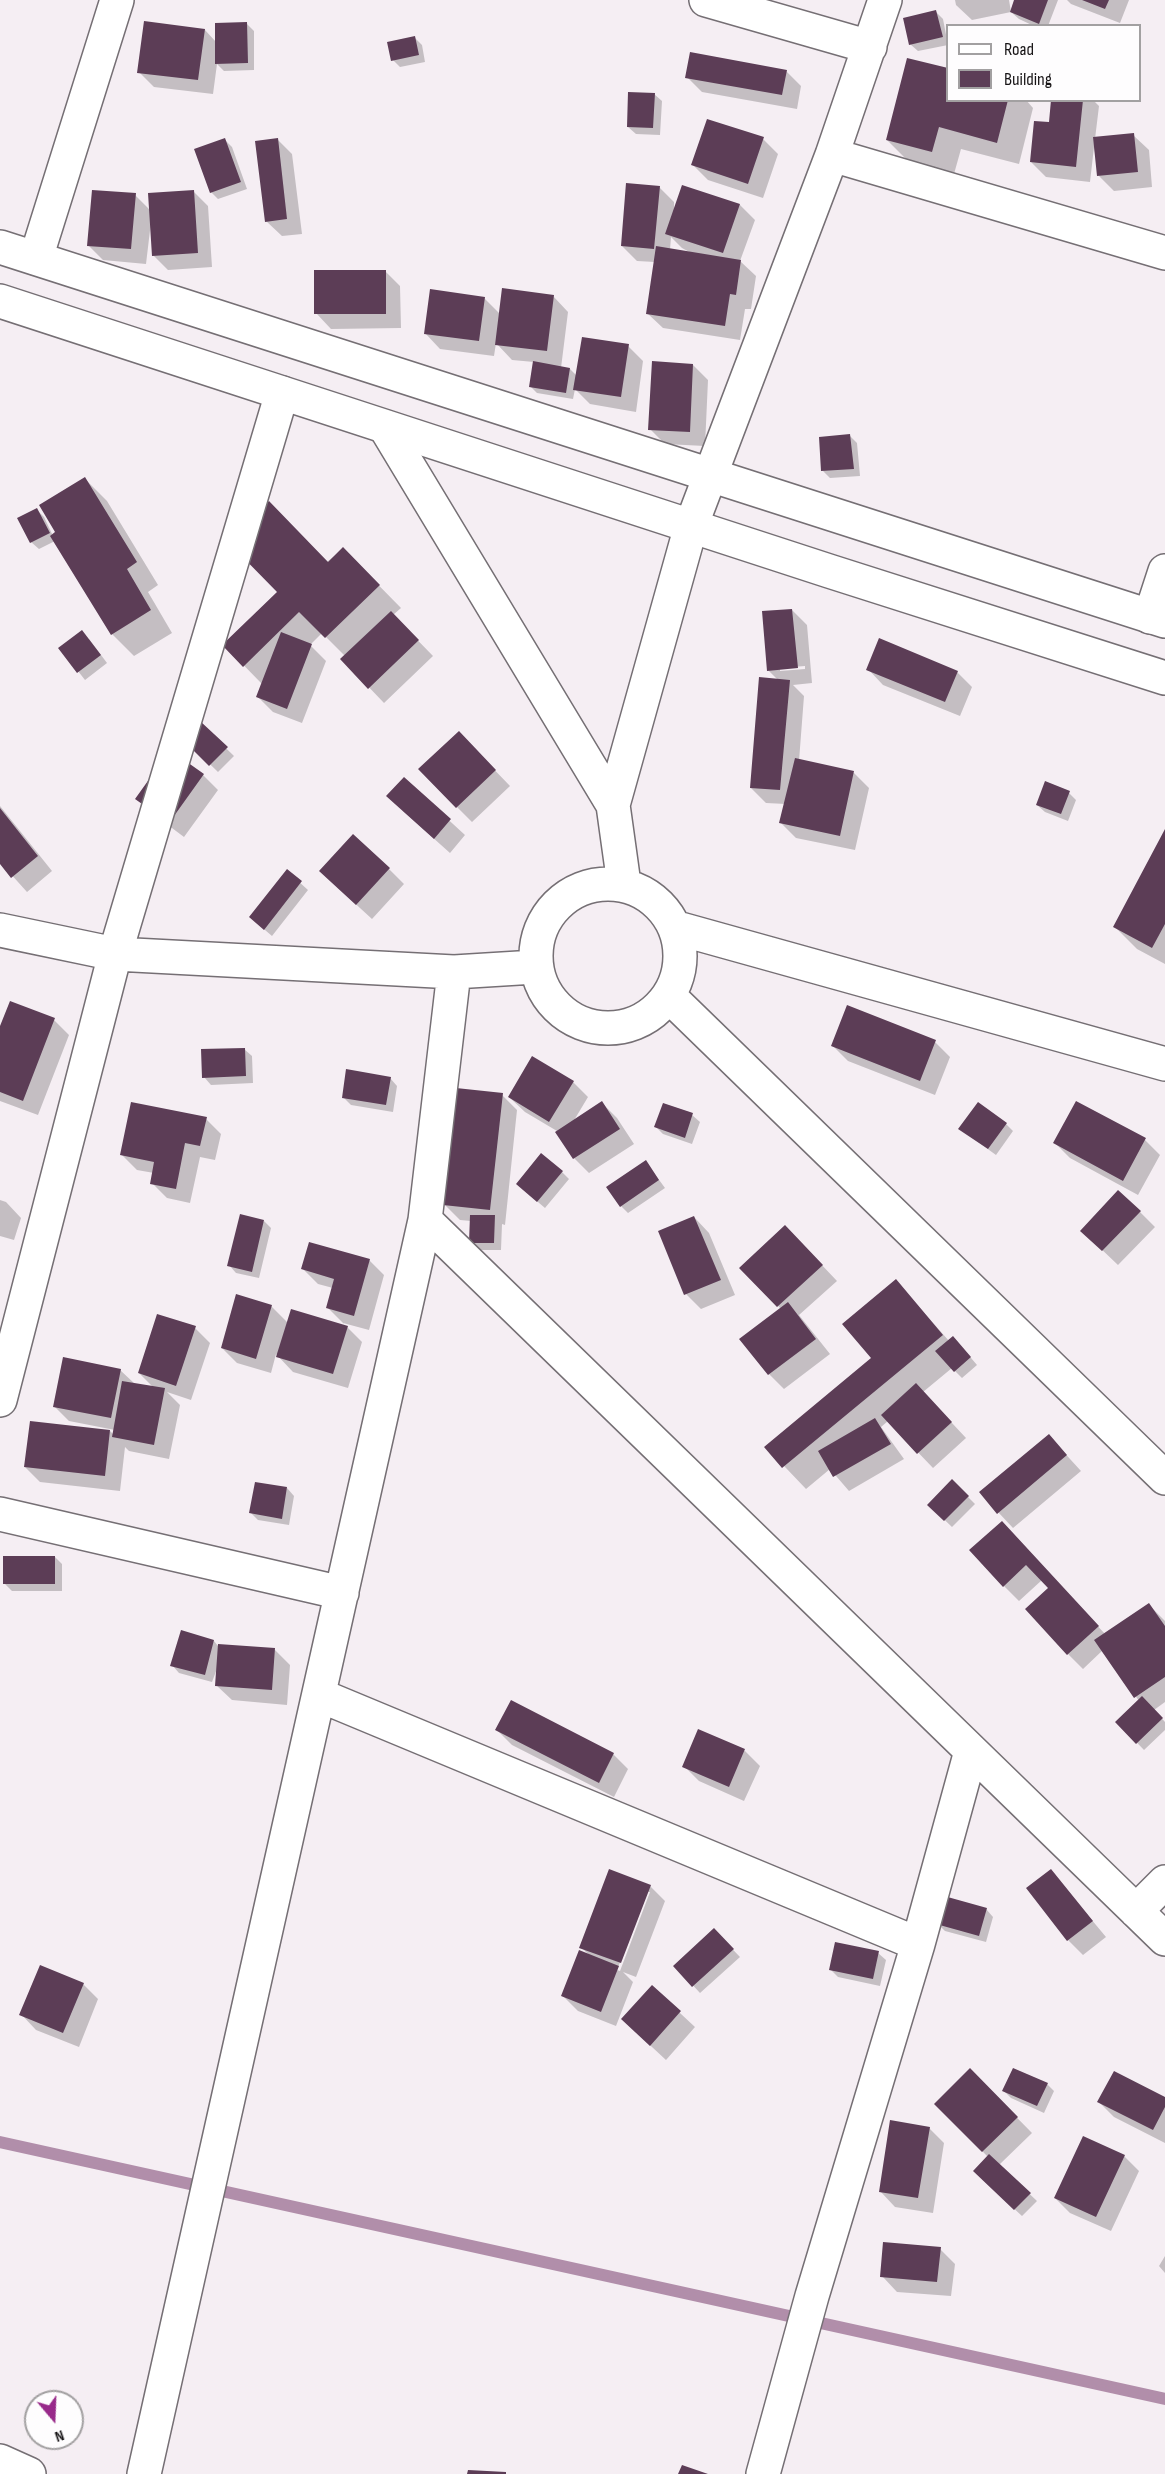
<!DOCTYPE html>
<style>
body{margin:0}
#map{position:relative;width:1165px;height:2474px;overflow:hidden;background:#f5eef3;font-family:"Sofia Sans Condensed",sans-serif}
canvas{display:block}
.legend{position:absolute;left:946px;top:24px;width:195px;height:78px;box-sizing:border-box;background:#fefdfe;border:2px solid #a2a0a1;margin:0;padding:8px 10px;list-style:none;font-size:18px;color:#171416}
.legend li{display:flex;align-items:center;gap:12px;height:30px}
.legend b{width:30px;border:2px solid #a2a0a1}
.north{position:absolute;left:24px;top:2390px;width:60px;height:60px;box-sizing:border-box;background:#fefdfe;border:2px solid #a2a0a1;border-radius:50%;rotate:161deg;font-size:16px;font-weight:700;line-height:24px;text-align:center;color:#171416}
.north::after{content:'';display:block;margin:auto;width:21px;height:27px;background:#982a8a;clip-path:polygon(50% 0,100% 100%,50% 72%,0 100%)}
</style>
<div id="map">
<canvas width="1165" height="2474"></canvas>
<ul class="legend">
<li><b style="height:8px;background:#fff"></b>Road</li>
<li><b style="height:16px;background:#5c3d56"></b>Building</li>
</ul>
<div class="north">N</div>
</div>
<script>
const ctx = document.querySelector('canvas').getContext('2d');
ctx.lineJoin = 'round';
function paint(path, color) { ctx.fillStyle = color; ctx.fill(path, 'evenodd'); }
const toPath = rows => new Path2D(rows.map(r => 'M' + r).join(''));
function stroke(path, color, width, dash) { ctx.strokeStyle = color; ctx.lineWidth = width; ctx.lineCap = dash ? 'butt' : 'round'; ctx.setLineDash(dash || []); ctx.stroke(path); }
paint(toPath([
 [955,0,1009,0,1011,12,972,20,956,5],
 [1016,0,1058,0,1048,26,1034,26,1019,19,1011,12],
 [1067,0,1129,0,1120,23,1071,4],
 [935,11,943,19,948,45,918,51,910,44],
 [247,24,254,31,254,70,224,71,217,64,213,94,154,87,139,72,205,30,216,42],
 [415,38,422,45,425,62,400,67,393,60],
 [786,71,801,86,797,109,702,92,687,77],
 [654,94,662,101,660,135,636,134,628,127],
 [948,100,1026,100,1033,108,1019,164,961,149,954,174,909,162,887,140],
 [1053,100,1093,100,1099,106,1095,139,1133,135,1149,150,1152,187,1114,191,1099,176,1094,147,1090,182,1046,177,1031,162,1050,124],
 [277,139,292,154,302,234,282,236,266,221],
 [763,139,778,154,763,198,708,180,693,165],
 [225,140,232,147,247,189,218,199,211,192],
 [659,187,674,202,674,210,740,205,755,220,740,261,756,276,751,309,745,309,740,340,663,328,647,313,655,262,637,261,622,246],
 [671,237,682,248,693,254,670,250],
 [193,191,208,206,212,267,168,270,153,255,151,222,146,264,103,260,88,245,135,195,150,210],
 [385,271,400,286,401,328,331,329,316,313],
 [553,296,568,312,561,368,570,369,577,376,628,346,643,361,636,412,590,404,575,389,573,399,537,393,530,386,534,362,512,360,496,343,494,356,440,349,425,333,484,298,500,314],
 [693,365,708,380,705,446,665,444,650,429],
 [850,436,857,443,860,476,830,478,823,471],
 [84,478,107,501,158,585,148,592,172,633,134,656,112,634,55,541,39,549,31,542,37,510,44,517,53,536],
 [343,549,401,608,393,615,433,656,384,703,342,659,345,656,322,633,310,645,326,661,302,723,273,712,258,697,262,684,224,645],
 [792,610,807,625,812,683,793,685,804,696,799,761,854,773,869,788,855,850,796,838,781,823,786,804,766,803,751,788,778,680,768,670],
 [805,666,805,669,780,671,780,668],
 [89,639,107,663,85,680,60,648],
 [868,669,957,672,972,687,960,716,883,685],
 [200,723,234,756,218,772,184,739],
 [459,733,510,786,472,822,457,807],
 [203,775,218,790,184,837,152,813,137,798],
 [404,779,465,835,450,853,403,811],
 [1069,793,1076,800,1068,821,1045,812,1037,805],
 [0,806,52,871,27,892,0,862],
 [1165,832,1165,964,1137,949,1115,927],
 [389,869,404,884,372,919,336,886],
 [287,871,308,890,272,936,258,924],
 [54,1020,69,1035,38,1115,0,1101,0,1031],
 [935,1042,950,1057,935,1095,848,1061,833,1046],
 [244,1049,252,1056,253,1083,211,1085,204,1077],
 [390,1078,397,1086,393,1112,351,1105,343,1097],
 [573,1082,588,1097,573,1122,602,1103,617,1118,634,1144,589,1173,574,1158,557,1131,525,1112,509,1097],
 [502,1095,517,1110,505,1225,502,1224,501,1250,478,1250,471,1242,471,1221,460,1220,445,1205],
 [692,1115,700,1122,692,1144,663,1134,656,1127],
 [206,1119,221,1134,215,1160,200,1157,190,1203,167,1198,152,1183,154,1173,137,1170,122,1155],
 [1006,1124,1013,1131,996,1155,960,1129],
 [1145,1140,1160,1155,1138,1195,1070,1158,1055,1143],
 [646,1162,665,1188,628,1213,621,1206],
 [562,1172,569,1179,545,1208,525,1191],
 [0,1200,6,1202,21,1218,14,1240,0,1236],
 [1140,1212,1155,1227,1118,1265,1097,1245],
 [694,1217,709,1233,735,1295,701,1309,686,1294],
 [264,1221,271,1228,259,1278,236,1273,229,1265],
 [800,1242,837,1281,799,1315,830,1354,784,1389,769,1374,781,1309,741,1268],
 [369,1260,384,1275,369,1330,343,1323,362,1342,348,1388,293,1372,276,1354,271,1373,237,1363,222,1348,271,1306,288,1323,347,1327,328,1308,333,1288,318,1284,303,1269],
 [896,1281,949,1341,960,1345,977,1365,962,1378,952,1368,923,1392,966,1438,933,1468,888,1421,881,1427,904,1459,849,1491,830,1469,806,1489,766,1447,873,1358],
 [195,1328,210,1343,191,1400,167,1392,180,1405,169,1459,129,1451,125,1447,120,1491,40,1482,25,1467,110,1431,114,1435,115,1430,69,1421,54,1406,120,1370,135,1384,154,1388,139,1373],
 [1049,1436,1081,1471,1013,1528,998,1512],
 [952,1481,975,1504,952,1527,929,1505],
 [287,1488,294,1496,289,1525,258,1520,251,1513],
 [1017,1538,1105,1634,1149,1605,1165,1621,1165,1702,1154,1710,1165,1722,1165,1730,1144,1750,1117,1722,1139,1701,1103,1650,1083,1669,1068,1654,1050,1588,1042,1580,1019,1601,1004,1586],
 [55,1557,62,1564,62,1591,12,1591,5,1584],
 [214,1641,218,1646,275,1650,290,1665,287,1705,232,1700,216,1685,218,1666,212,1682,179,1673,172,1665],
 [497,1730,613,1754,628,1769,614,1797,512,1745],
 [699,1731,745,1751,760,1766,744,1801,699,1781,684,1766],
 [1051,1871,1106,1937,1083,1955,1068,1940],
 [650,1886,665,1901,636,1977,623,1972,633,1982,616,2026,578,2011,563,1996,590,1956,581,1947],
 [647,1892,650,1892,620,1971,617,1970],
 [986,1909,993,1917,986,1942,945,1931,938,1924],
 [714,1930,740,1957,700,1993,675,1966],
 [878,1953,886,1960,880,1986,838,1977,830,1969],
 [83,1984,98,1999,79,2047,36,2030,21,2014],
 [652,1987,695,2027,666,2060,638,2034],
 [970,2070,1032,2133,999,2165,1037,2201,1022,2216,982,2179,988,2157,936,2104],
 [1047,2084,1054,2091,1044,2113,1011,2098,1004,2091],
 [1165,2099,1165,2143,1114,2117,1099,2102],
 [929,2128,944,2143,933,2213,895,2207,880,2191],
 [1124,2156,1139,2171,1111,2231,1070,2213,1055,2198],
 [940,2249,955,2264,951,2296,897,2292,882,2276],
 [1165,2256,1165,2273,1159,2266]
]), '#0003');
stroke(toPath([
 [0,2142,1165,2399]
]), '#b18eaa', 12);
paint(toPath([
 [1014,0,1048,0,1039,24,1010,12],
 [1082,0,1109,0,1105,9],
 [936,10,943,37,909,45,903,18],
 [144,21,205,29,198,80,137,73],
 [247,22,248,63,215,64,215,23],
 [415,36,419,55,391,61,387,42],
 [690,52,787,70,782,95,685,78],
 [907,58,948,68,948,100,1008,100,997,143,939,127,932,152,886,140],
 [628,92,655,93,653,128,627,127],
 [1051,100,1083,100,1076,167,1030,162,1034,121,1049,122],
 [707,119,764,137,748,184,691,165],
 [1134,133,1138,172,1097,176,1093,137],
 [225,138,241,182,210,193,194,149],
 [278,138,287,219,265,222,255,141],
 [626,183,660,186,654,249,621,246],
 [682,185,740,204,723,253,665,234],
 [92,190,136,193,131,249,87,246],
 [194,190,198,253,152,256,148,193],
 [656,246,741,260,736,295,730,294,725,326,646,314],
 [314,270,386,270,386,314,314,314],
 [502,288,554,295,547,351,495,345],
 [430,289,485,297,479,341,424,334],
 [582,337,629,344,621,397,573,390],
 [533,361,570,368,566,393,529,387],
 [652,361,693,364,690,432,648,430],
 [850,434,854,469,821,471,819,437],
 [85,477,137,562,127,569,151,610,111,635,50,536,55,532,39,505],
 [269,501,328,562,343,547,380,585,325,638,299,612,243,667,222,645,277,592,227,541],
 [37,508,50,533,30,543,17,518],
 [792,609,798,668,767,671,762,611],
 [391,611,419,640,368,689,340,659],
 [82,630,101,655,77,673,58,648],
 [281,632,312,644,287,709,256,697],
 [879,638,958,671,945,702,866,670],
 [759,677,790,680,780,790,750,788],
 [200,721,228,747,209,766,182,739],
 [459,731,496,770,456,808,418,769],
 [170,750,204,774,169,823,135,799],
 [795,758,854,771,840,836,779,823],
 [404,777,451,819,434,839,386,796],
 [1045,781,1070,791,1061,814,1036,805],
 [0,808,38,856,11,878,0,864],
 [1165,829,1165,924,1152,948,1113,927],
 [353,834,390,868,356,905,319,871],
 [287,869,302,881,264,930,249,917],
 [10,1001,55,1018,23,1101,0,1092,0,1026],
 [847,1005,936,1040,920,1081,831,1046],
 [245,1048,246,1076,202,1078,201,1049],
 [532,1056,574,1081,549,1122,508,1097],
 [346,1069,391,1077,386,1105,342,1098],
 [456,1088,503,1093,490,1210,443,1205],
 [602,1101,620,1129,573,1159,555,1132],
 [1076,1101,1146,1138,1123,1181,1053,1143],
 [131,1102,207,1117,200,1146,185,1143,176,1189,150,1184,154,1162,120,1155],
 [978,1102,1007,1123,988,1149,958,1129],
 [663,1103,693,1113,685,1138,654,1127],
 [541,1153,563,1171,537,1202,516,1184],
 [646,1160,659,1180,620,1207,606,1187],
 [1118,1190,1141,1211,1102,1251,1080,1231],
 [240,1214,264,1220,252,1272,227,1266],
 [470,1215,495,1215,494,1243,469,1243],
 [694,1216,721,1280,684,1295,658,1231],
 [785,1225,823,1265,777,1307,739,1268],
 [309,1242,370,1259,354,1316,326,1308,334,1279,301,1269],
 [896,1279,943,1335,782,1468,764,1447,871,1358,842,1324],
 [236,1294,272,1305,256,1359,221,1348],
 [788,1302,816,1339,768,1375,739,1339],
 [291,1309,348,1326,333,1374,276,1357],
 [157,1314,196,1326,176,1386,138,1373],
 [953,1336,971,1357,954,1372,935,1351],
 [63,1357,121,1369,111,1418,53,1407],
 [122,1381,165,1388,154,1445,112,1437],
 [916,1383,952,1422,917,1454,881,1415],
 [875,1418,891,1444,833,1477,818,1451],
 [30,1421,110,1430,105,1476,24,1467],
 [1049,1434,1067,1455,997,1514,979,1492],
 [952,1479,969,1496,944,1521,927,1505],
 [255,1482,287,1487,282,1519,249,1513],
 [1002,1521,1099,1626,1067,1655,1025,1609,1048,1588,1026,1565,1003,1587,969,1550],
 [3,1556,55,1556,55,1584,3,1584],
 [1149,1603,1165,1626,1165,1677,1134,1698,1094,1640],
 [181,1630,214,1640,205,1675,170,1666],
 [218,1644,275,1648,272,1690,215,1686],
 [1142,1696,1163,1718,1136,1744,1115,1722],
 [511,1700,614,1753,599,1783,495,1730],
 [698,1729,745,1749,729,1787,682,1767],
 [609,1869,651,1885,621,1963,579,1948],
 [1051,1869,1093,1921,1067,1941,1026,1888],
 [944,1896,987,1908,979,1936,936,1924],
 [714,1928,734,1949,692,1987,673,1966],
 [835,1942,879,1951,873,1979,829,1970],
 [579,1950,619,1966,601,2012,561,1996],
 [40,1965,84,1983,63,2033,19,2015],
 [652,1985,681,2011,650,2046,621,2019],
 [970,2068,1018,2117,982,2152,934,2104],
 [1013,2068,1048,2083,1037,2106,1002,2091],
 [1114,2071,1165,2097,1165,2107,1153,2130,1097,2102],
 [890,2120,930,2127,918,2198,879,2192],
 [1083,2136,1125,2155,1096,2217,1054,2198],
 [989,2154,1031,2193,1014,2210,973,2171],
 [883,2242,941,2247,937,2282,880,2277],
 [682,2465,708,2474,678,2474],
 [468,2470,506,2472,506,2474,467,2474]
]), '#5c3d56');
const minor = toPath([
 [706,0,870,47],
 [832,155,1165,253],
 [36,258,117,0],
 [385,427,613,805,624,884],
 [1150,617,1165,571],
 [613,805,691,526,832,155,885,0],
 '536 956a72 72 0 1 1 144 0a72 72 0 1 1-144 0Z',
 [677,928,1165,1064],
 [0,930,115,954,454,972,535,967],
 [670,997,1165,1478],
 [425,1220,1165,1939],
 [0,1400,115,954,282,393],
 [0,1514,342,1593],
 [319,1695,918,1944],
 [1136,1911,1165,1882],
 [0,2461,29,2474],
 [144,2474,425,1220,454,972],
 [763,2474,812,2296,918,1944,971,1751]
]);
const tertiary = toPath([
 [0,247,1165,621],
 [0,301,829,571,1165,678]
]);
stroke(minor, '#756f74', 36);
stroke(tertiary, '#756f74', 36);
stroke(minor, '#fff', 33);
stroke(tertiary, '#fff', 33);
</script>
